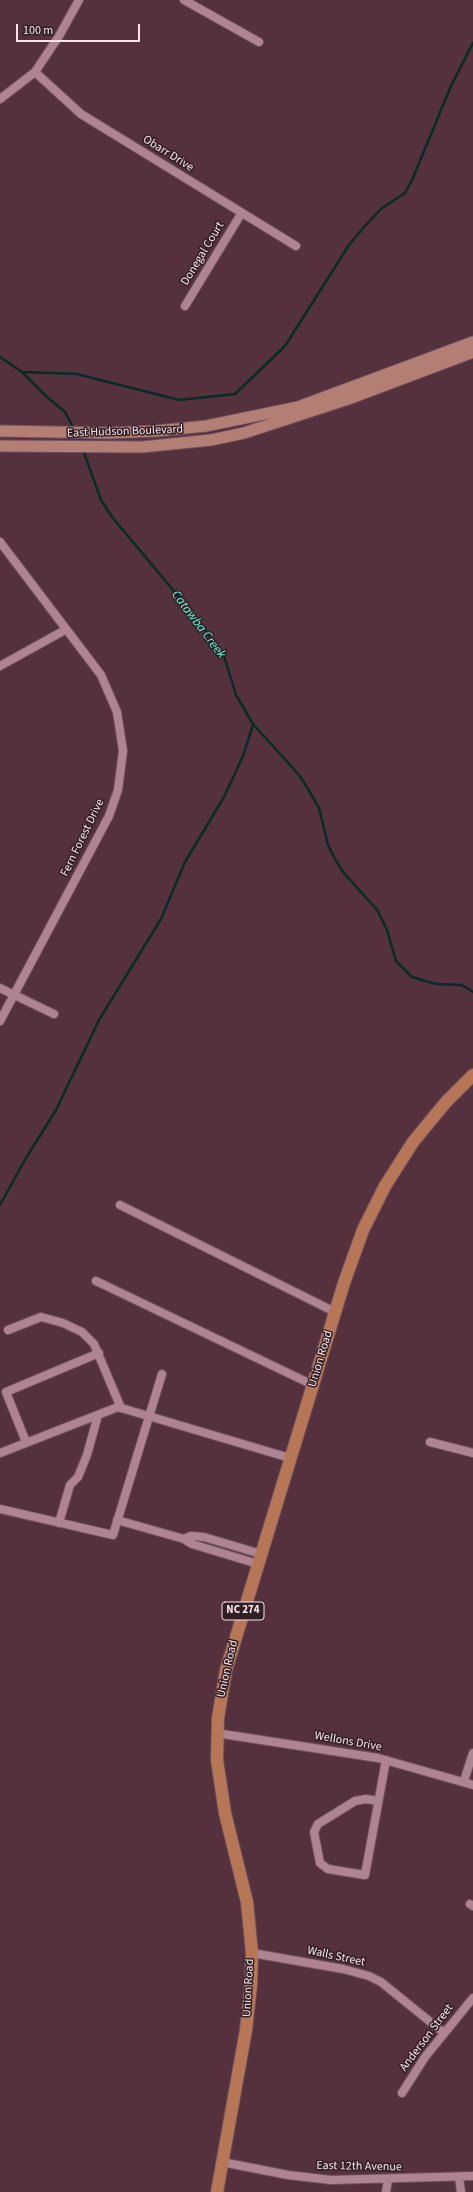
<!DOCTYPE html>
<style>
body{margin:0}
#map{position:relative;width:473px;height:2192px;overflow:hidden;background:#55313e;font-family:"Source Sans 3",sans-serif}
canvas{display:block}
.scale{position:absolute;left:16px;top:24px;width:124px;height:18px;box-sizing:border-box;border:2px solid #fce4ec;border-top:0;padding-left:5px;font-size:12px;line-height:14px;white-space:nowrap;color:#fce4ec;-webkit-text-stroke:3px #301f25;paint-order:stroke}
</style>
<div id="map">
<canvas width="473" height="2192"></canvas>
<div class="scale">100 m</div>
</div>
<script>
const ctx = document.querySelector('canvas').getContext('2d');
ctx.lineJoin = 'round';
const toPath = rows => new Path2D(rows.map(r => 'M' + r).join(''));
function stroke(path, color, width, dash) { ctx.strokeStyle = color; ctx.lineWidth = width; ctx.lineCap = dash ? 'butt' : 'round'; ctx.setLineDash(dash || []); ctx.stroke(path); }
function write(font, color, halo, rows, align = 'center') {
  ctx.font = font + ' "Source Sans 3",sans-serif'; ctx.lineWidth = 3; ctx.setLineDash([]); ctx.textBaseline = 'middle'; ctx.strokeStyle = halo; ctx.fillStyle = color; for (const [text, x, y, turn = 0] of rows) {
    ctx.save(); ctx.translate(x, y); ctx.rotate((+turn || 0) * Math.PI / 180); ctx.textAlign = isNaN(turn) ? turn : align; if (halo) ctx.strokeText(text, 0, 0); ctx.fillText(text, 0, 0); ctx.restore();
  }
}
stroke(toPath([
 [0,357,22,372,47,397,65,412,74,429],
 [22,372,77,374,179,400,235,394,285,346,349,245,364,227,381,209,405,193,412,180,451,86,473,43],
 [83,450,101,500,112,517,194,615,224,656,236,695,253,724,299,775,308,789,319,808,328,845,335,859,343,872,378,911,387,930,396,961,412,977,436,984,462,985,473,992],
 [0,1205,26,1158,56,1110,99,1020,161,919,185,862,224,797,243,756,253,725]
]), '#062c25', 2.5);
const minor = toPath([
 [184,0,259,42],
 [35,72,81,114,296,246],
 [0,99,35,72,59,36,79,0],
 [185,306,241,214],
 [0,542,101,675,117,712,123,751,118,790,109,816,0,1021],
 [0,666,65,630],
 [0,988,54,1014],
 [120,1205,335,1312],
 [96,1281,313,1385],
 [8,1330,41,1317,63,1323,82,1332,94,1344,121,1408],
 [26,1442,6,1392,99,1353],
 [430,1442,473,1453],
 [0,1453,118,1407,290,1458],
 [0,1509,113,1535,162,1374],
 [117,1520,184,1539,192,1544,258,1564],
 [59,1523,70,1485,78,1477,87,1455,98,1415],
 [184,1539,191,1536,204,1537,261,1554],
 [216,1733,378,1758,473,1785],
 [464,1781,473,1753],
 [378,1801,366,1799,355,1801,318,1824,314,1832,320,1863,328,1869,365,1875,386,1760],
 [470,1904,473,1906],
 [252,1953,343,1969,369,1976,381,1982,444,2033],
 [402,2093,425,2057,473,1998],
 [222,2162,288,2175,331,2180,473,2176],
 [459,2177,461,2192],
 [386,2192,388,2180]
]);
const secondary = toPath([
 [0,431,109,433,156,431,206,426,298,407,473,342],
 [0,446,142,447,211,440,244,433,351,398,473,352]
]);
const primary = toPath([
 [217,2192,246,2030,251,1985,252,1953,247,1902,225,1813,217,1760,218,1718,226,1670,344,1283,363,1230,385,1186,413,1142,446,1102,473,1075]
]);
stroke(minor, '#70515d', 10);
stroke(secondary, '#70515d', 13);
stroke(primary, '#70515d', 14);
stroke(minor, '#af8492', 8);
stroke(secondary, '#b37e74', 11);
stroke(primary, '#b77757', 12);
for (const [x, y, w] of [
 [243,1611,42]
]) { const box = new Path2D(); box.roundRect(x - w / 2, y - 9, w, 18, 3); ctx.fillStyle = '#301f25'; ctx.fill(box); stroke(box, '#fce4ec', 1); }
write('bold 11px', '#fce4ec', null, [
 ["NC 274",243,1611]
]);
write('12px', '#fce4ec', '#301f25', [
 ["Obarr Drive",168,154,32],
 ["Donegal Court",203,254,-59],
 ["East Hudson Boulevard",125,432,-2],
 ["Fern Forest Drive",83,838,-64],
 ["Union Road",321,1359,-73],
 ["Union Road",228,1669,-77],
 ["Wellons Drive",348,1742,10],
 ["Walls Street",336,1957,12],
 ["Union Road",249,1988,-87],
 ["Anderson Street",427,2038,-53],
 ["East 12th Avenue",359,2167,1]
]);
write('italic 13px', '#5dfbdb', '#301f25', [
 ["Catawba Creek",198,625,53]
]);
</script>
